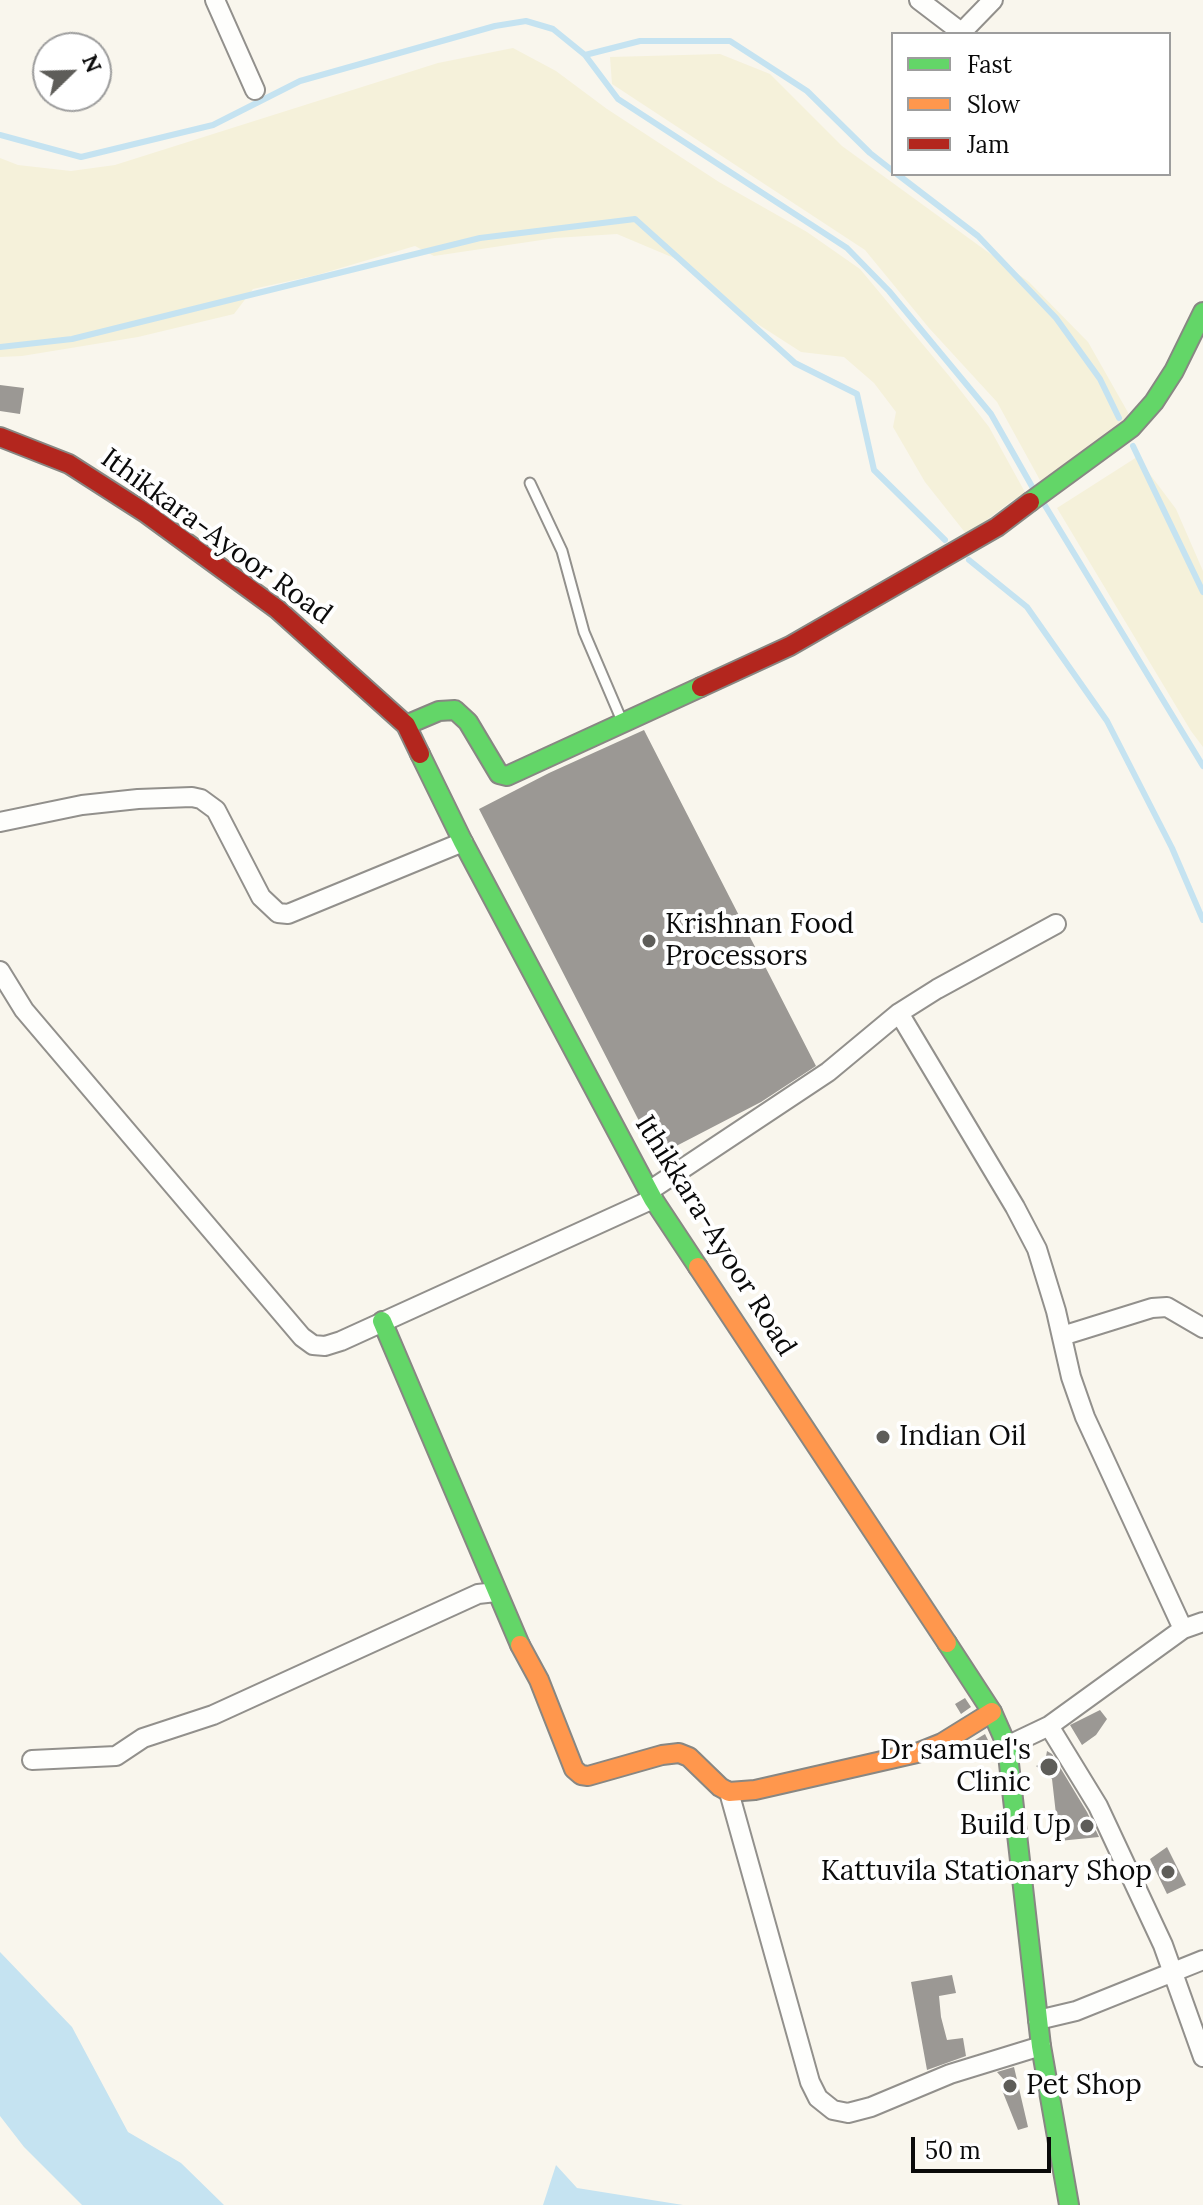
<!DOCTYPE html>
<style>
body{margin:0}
#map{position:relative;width:1203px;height:2205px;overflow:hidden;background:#f9f6ed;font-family:Lora,serif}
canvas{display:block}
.legend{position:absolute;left:891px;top:32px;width:280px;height:144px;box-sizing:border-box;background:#fff;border:2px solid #9d9d9d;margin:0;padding:10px 14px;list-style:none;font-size:24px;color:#0a0a0a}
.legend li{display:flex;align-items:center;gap:16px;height:40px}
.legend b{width:40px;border:2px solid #9d9d9d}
.north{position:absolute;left:32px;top:32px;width:80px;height:80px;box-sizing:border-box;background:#fff;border:2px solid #9d9d9d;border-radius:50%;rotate:67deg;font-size:22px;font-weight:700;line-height:32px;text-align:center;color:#0a0a0a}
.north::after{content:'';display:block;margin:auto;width:28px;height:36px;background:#5e5d59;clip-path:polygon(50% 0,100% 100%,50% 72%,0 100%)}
.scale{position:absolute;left:911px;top:2137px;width:140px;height:36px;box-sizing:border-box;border:4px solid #0a0a0a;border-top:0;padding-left:10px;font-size:24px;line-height:28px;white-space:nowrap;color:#0a0a0a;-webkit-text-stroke:6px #fff;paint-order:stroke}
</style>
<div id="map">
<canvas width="1203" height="2205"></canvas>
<ul class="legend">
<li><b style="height:10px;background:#63d668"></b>Fast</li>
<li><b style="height:10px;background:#ff974d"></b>Slow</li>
<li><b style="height:10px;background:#b3261e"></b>Jam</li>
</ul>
<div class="north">N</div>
<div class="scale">50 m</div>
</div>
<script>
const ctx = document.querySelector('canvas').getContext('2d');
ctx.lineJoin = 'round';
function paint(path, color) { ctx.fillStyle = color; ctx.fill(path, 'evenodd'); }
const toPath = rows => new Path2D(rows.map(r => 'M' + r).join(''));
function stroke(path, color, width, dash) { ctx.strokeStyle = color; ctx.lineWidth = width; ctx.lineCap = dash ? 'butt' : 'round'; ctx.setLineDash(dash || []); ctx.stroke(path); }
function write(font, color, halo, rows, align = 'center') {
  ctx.font = font + ' Lora,serif'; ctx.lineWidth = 8; ctx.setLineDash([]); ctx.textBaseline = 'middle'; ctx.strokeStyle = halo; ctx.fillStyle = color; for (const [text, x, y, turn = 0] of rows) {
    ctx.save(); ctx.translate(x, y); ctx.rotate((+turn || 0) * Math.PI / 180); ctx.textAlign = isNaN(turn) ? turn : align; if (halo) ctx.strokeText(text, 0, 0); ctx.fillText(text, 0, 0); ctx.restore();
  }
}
paint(toPath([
 [513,48,556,71,607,109,719,182,807,232,860,269,950,377,989,427,1026,494,1013,500,967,535,925,482,893,427,896,412,874,383,844,357,801,352,742,314,674,258,617,234,555,238,434,256,415,246,317,275,253,289,234,314,138,337,22,356,0,357,0,158,18,165,71,171,115,165,438,63],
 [720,54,770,74,842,146,1029,282,1088,342,1130,416,1041,482,997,402,929,328,865,250,612,84,610,57],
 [1137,457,1176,509,1203,571,1203,747,1191,731,1057,508]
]), '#f5f1da');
paint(toPath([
 [0,1952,72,2027,128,2132,181,2163,224,2205,82,2205,24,2147,0,2116],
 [556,2165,577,2188,683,2205,543,2205]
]), '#c5e3f1');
stroke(toPath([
 [585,55,640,41,730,41,807,91,870,153,893,171],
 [0,135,81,157,213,125,300,81,495,26,526,21,553,29,585,55,618,99,847,248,889,291,991,414,1034,490],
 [897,174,978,236,1056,318,1100,379,1119,418],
 [0,347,72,339,480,238,635,219,795,363,857,394,874,470,945,540],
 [1133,446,1203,592],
 [1041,499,1203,766],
 [969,560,1027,607,1107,721,1172,848,1203,920]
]), '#c5e3f1', 6);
paint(toPath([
 [0,385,24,388,20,414,0,411],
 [644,730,816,1066,761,1102,657,1156,479,809,549,773],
 [965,1698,971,1707,961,1714,955,1704],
 [1100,1710,1107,1719,1096,1735,1082,1745,1070,1725],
 [985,1734,992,1748,983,1753,975,1740],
 [1047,1751,1052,1754,1087,1812,1099,1837,1059,1841,1052,1779,1036,1766,1045,1762],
 [1167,1847,1186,1885,1167,1894,1150,1859],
 [952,1975,956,1993,939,1996,941,2017,947,2040,963,2038,966,2056,927,2070,911,1982],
 [1014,2067,1028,2127,1018,2130,1002,2090,1004,2080,997,2072]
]), '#9b9894');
const lane = toPath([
 [530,483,562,551,584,632,622,721]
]);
const street = toPath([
 [215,0,255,90],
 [919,0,961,32],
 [960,34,993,0],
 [0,822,82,805,138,799,192,797,201,799,216,810,261,897,278,913,288,914,463,842],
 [0,971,24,1010,302,1337,313,1345,325,1346,341,1341,653,1199],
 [899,1013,1015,1207,1037,1249,1056,1311,1071,1377,1085,1417,1183,1629],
 [649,1191,828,1072,899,1013,937,989,1056,924],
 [1062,1336,1152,1308,1167,1307,1203,1328],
 [1049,1726,1183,1629,1203,1622],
 [1007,1746,1049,1726,1098,1806,1163,1945,1203,2057],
 [32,1760,116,1756,143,1738,213,1715,478,1594,496,1592],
 [729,1792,810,2082,818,2098,833,2110,848,2113,871,2107,950,2074,1041,2046],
 [1038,2020,1076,2011,1203,1960]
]);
const fast = toPath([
 [1030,502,1131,428,1154,402,1174,371,1203,312],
 [406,725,439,711,455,710,468,722,499,774,507,776,701,687],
 [420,754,463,842,653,1199,698,1267],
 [382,1321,520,1645],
 [947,1643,992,1712,1007,1746,1041,2046,1069,2205]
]);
const slow = toPath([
 [698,1267,947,1643],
 [520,1645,539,1680,574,1769,581,1775,588,1776,662,1755,679,1753,689,1757,720,1787,729,1792,755,1790,917,1753,942,1743,992,1712]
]);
const jam = toPath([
 [0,437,69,464,147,514,277,609,406,725,420,754],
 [701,687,790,646,997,527,1030,502]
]);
stroke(lane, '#92908c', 13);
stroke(street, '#92908c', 22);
stroke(fast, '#888783', 22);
stroke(slow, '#888783', 22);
stroke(jam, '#888783', 22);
stroke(lane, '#fefefc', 9);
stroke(street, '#fefefc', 18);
stroke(fast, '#63d668', 18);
stroke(slow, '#ff974d', 18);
stroke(jam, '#b3261e', 18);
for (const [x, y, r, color] of [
 [649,941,8,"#5e5d59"],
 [883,1437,8,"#5e5d59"],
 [1049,1767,10,"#5e5d59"],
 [1087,1826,8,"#5e5d59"],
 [1168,1872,8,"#5e5d59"],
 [1010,2086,8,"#5e5d59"]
]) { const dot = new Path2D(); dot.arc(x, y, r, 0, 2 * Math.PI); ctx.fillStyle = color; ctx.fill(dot); stroke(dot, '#fff', 3); }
write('28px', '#0a0a0a', '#fff', [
 ["Ithikkara-Ayoor Road",216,537,36],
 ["Ithikkara-Ayoor Road",715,1236,58]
]);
write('28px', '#0a0a0a', '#fff', [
 ["Krishnan Food",665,925],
 ["Processors",665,957],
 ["Indian Oil",899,1437],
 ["Dr samuel's",1031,1751,"right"],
 ["Clinic",1031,1783,"right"],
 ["Build Up",1071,1826,"right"],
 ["Kattuvila Stationary Shop",1152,1872,"right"],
 ["Pet Shop",1026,2086]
], 'left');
</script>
